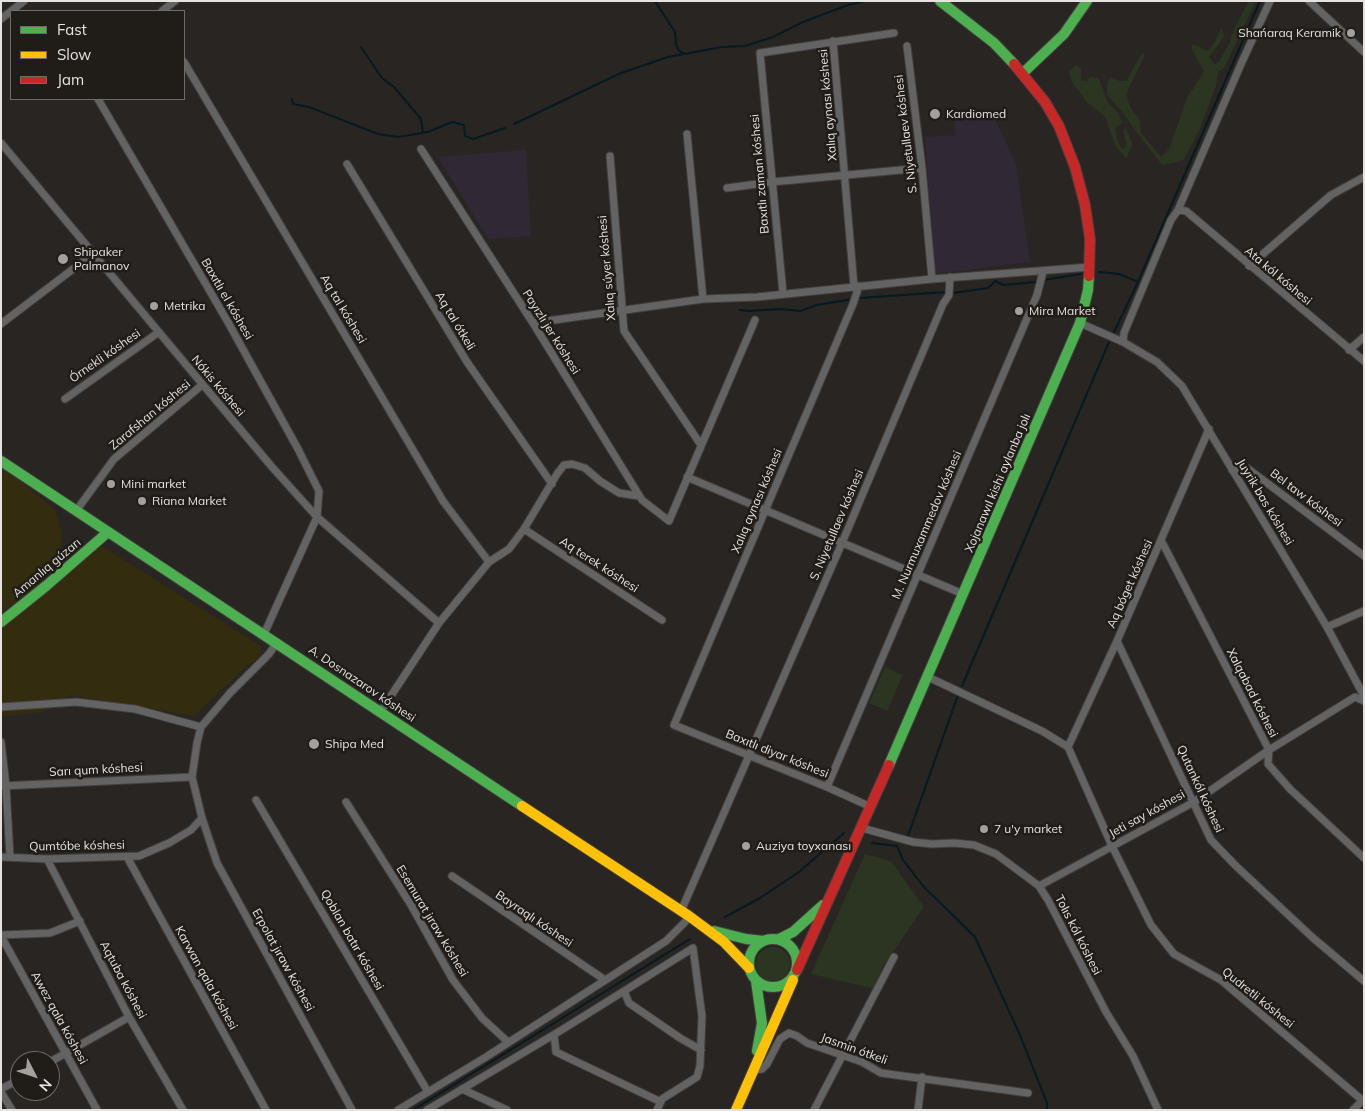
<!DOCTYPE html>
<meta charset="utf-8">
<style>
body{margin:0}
#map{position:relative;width:1365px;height:1111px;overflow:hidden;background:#282523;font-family:Mulish,sans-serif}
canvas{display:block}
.frame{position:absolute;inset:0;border:2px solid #e5e2df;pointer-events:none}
.legend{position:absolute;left:10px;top:10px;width:175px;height:90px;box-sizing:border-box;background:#201c18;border:1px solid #6f6b68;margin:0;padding:6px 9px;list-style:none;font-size:15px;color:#e5e2df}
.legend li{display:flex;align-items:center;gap:10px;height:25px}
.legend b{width:25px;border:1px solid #6f6b68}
.north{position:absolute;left:10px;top:1051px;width:50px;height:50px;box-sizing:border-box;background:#201c18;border:1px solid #6f6b68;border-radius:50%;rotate:131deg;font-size:14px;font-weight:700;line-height:20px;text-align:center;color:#e5e2df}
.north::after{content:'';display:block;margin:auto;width:18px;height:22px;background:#a3a09d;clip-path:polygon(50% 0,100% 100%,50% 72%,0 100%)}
</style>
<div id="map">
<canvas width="1365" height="1111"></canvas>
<div class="frame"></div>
<ul class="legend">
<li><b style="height:6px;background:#4caf50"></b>Fast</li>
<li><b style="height:6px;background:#ffc107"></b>Slow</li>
<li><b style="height:6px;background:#c62828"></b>Jam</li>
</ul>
<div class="north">N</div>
</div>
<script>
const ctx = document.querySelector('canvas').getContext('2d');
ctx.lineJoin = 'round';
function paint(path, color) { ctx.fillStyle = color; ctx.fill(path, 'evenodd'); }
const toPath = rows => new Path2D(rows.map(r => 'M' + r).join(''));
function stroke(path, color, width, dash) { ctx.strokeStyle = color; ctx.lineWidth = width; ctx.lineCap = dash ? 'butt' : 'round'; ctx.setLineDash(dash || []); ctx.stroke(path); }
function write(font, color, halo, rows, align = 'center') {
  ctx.font = font + ' Mulish,sans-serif'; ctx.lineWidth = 5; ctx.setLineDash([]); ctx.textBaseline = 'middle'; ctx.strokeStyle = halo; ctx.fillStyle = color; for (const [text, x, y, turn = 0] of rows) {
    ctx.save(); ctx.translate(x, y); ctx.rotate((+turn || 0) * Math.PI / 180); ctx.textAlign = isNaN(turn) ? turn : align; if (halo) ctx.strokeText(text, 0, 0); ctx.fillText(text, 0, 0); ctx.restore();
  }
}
paint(toPath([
 [994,117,1016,164,1030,262,935,274,925,137,955,135,954,121],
 [526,150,531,236,488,239,438,157]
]), '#312836');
paint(toPath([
 [1249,1,1256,1,1224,68,1218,72,1216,86,1199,131,1184,159,1178,162,1162,165,1132,126,1125,115,1107,95,1107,84,1110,78,1120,81,1126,81,1142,53,1145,55,1126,94,1130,106,1140,121,1141,133,1161,157,1169,149,1188,95,1193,89,1204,71,1191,48,1193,44,1208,51,1215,41,1222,27,1224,35,1220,43,1209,57,1215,64,1219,62,1229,43,1235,27],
 [1076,65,1081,68,1081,80,1087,81,1090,76,1099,79,1107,101,1119,114,1122,123,1115,128,1118,142,1122,149,1126,147,1126,141,1123,132,1125,126,1133,145,1126,158,1115,145,1105,117,1087,102,1071,81,1069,71],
 [885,667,903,675,887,711,869,703],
 [865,854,891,861,924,907,882,968,875,989,811,974],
 '756 964a17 17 0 1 1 34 0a17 17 0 1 1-34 0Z'
]), '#2b3521');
paint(toPath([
 [1,467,18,479,54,509,59,522,62,538,60,552,54,568,32,590,1,613],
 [100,545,261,646,260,657,248,665,194,716,70,695,42,712,1,717,1,623]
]), '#332c0f');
stroke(toPath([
 [655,1,675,32,676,44,679,51,685,54],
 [361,47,382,78,394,87,421,119,423,133],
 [292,99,293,104,309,107,378,134,398,137,428,132,452,122,464,125,465,136,473,139,505,128],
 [514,124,621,73,668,57,722,47,745,46,773,37,803,22,848,5,865,1],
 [1099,272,1119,274,1138,282],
 [1044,280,1081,274],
 [953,293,988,288,995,281,1003,285,1036,282],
 [860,298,946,292],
 [740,310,749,311,781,309,800,311,817,305,853,299],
 [1114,332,1138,282,1260,1],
 [962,686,1109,342],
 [908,836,958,695],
 [872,843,897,846,903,860,923,886,975,937,1020,1035,1047,1103,1047,1110],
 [725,917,760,898,799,872,844,833],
 [413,1110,690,939]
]), '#051a21', 2);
const street = toPath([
 [1309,1,1364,52],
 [162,11,175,1],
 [1,19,24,1],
 [833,41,854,286],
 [907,46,922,168,932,279],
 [184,62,443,501,489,562],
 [98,99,229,324,298,449,319,491,317,517,264,634],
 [687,134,703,299],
 [1,143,183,361,272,467,317,517,439,623],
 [421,149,533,323,642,500,669,521,755,320],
 [610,156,624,331,701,445],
 [347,164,467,362,552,484],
 [727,188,772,182,922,168],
 [1178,210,1186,211,1364,361],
 [1249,266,1331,195,1364,177],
 [859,286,853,304,674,725,827,787,871,807],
 [783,293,760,53,894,33],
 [533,323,703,299,757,297,932,279,1090,267],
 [1080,323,1123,342,1157,362,1182,386,1327,627,1364,696],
 [1,324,94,253],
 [1123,342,1124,333,1171,220,1178,210,1241,64,1270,1],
 [1349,350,1364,337],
 [65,399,159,332],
 [1232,470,1247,468,1364,556],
 [687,477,963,594],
 [76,511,114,459,202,385],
 [524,529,662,620],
 [1161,540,1269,750,1268,764,1290,789,1364,858],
 [1327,627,1364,611],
 [1117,641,1211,840,1236,866,1312,937,1364,981],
 [277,642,269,654,230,693,201,727,197,743,192,777,202,818,217,863,352,1110],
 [928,677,1042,731,1068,747],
 [1,707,76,702,135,709,201,727],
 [381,711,439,623,489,562,509,549,524,529,557,474,564,465,572,464,585,468,600,481,619,493,639,496],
 [1,742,6,786,10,857],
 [1068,747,1112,846,1151,925,1174,954,1221,980,1362,1100],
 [1068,747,1117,641,1209,429],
 [1,786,192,777],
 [827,787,1037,295,1043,272],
 [256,800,428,1092],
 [346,802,411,905,453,980,482,1018,508,1042],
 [862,828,913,842,932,844,954,843,974,845,996,854,1039,886,1048,900,1106,1012,1133,1056,1158,1110],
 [1,857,47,859,139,856,169,843,191,830,202,818],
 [127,857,266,1110],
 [47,859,129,1017,183,1110],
 [452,876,605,980],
 [1039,886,1194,802,1269,750,1355,697,1364,701],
 [681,911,842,543,943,304,949,295,950,277],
 [1,935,50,933,80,921],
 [1,936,97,1110],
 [624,991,629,1003,680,1038,701,1050],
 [554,1035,556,1052,661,1102],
 [50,1062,129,1017],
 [754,1070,762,1069,767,1064,780,1039,789,1033,797,1036,807,1043,862,1062,881,1073,1028,1093],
 [1,1089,20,1079],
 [462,1089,507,1110],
 [1,1092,12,1110],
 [398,1110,486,1057,666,941,685,922,689,916],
 [427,1110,560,1031,693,948,702,1016,700,1066,697,1077,662,1099,657,1110],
 [814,1110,894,957],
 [918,1110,922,1077],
 [1353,1110,1364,1099]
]);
const fast = toPath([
 [940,1,994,43,1014,64],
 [1023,73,1064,34,1087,1],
 [1,461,522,806],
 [1,622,46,586,108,532],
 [889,765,1080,323,1088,290,1089,276],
 [714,931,746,939,763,941],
 '749 963a24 24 0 1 1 48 0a24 24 0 1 1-48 0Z',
 [779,939,793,932,823,905],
 [756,981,762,1023,757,1051]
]);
const slow = toPath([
 [522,806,689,916,724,942,749,968],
 [736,1110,793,980]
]);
const jam = toPath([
 [1014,64,1045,102,1059,126,1075,167,1085,205,1090,239,1089,276],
 [797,970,889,765]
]);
stroke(street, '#423f3e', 9);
stroke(fast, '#423f3e', 12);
stroke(slow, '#423f3e', 12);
stroke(jam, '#423f3e', 12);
stroke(street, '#636364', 7);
stroke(fast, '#4caf50', 10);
stroke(slow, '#ffc107', 10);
stroke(jam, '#c62828', 10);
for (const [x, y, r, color] of [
 [1351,33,5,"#a3a09d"],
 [935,114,6,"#a3a09d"],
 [63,259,6,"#a3a09d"],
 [154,306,5,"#a3a09d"],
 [1019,311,5,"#a3a09d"],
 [111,484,5,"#a3a09d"],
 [142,501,5,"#a3a09d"],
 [314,744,6,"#a3a09d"],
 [984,829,5,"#a3a09d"],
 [746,846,5,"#a3a09d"]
]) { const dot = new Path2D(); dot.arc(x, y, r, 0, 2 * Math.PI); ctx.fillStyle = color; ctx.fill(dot); stroke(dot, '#201c18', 2); }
write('12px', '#e5e2df', '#201c18', [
 ["Shańaraq Keramik",1341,33,"right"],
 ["Kardiomed",946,114],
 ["Shipaker",74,252],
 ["Palmanov",74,266],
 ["Metrika",164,306],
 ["Mira Market",1029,311],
 ["Mini market",121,484],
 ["Riana Market",152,501],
 ["Shipa Med",325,744],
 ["7 u'y market",994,829],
 ["Auziya toyxanası",756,846]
], 'left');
write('12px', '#e5e2df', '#201c18', [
 ["Xalıq aynası kóshesi",828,105,-95],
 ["S. Niyetullaev kóshesi",906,134,-97],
 ["Baxıtlı zaman kóshesi",760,174,-95],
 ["Xalıq súyer kóshesi",607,268,-95],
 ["Ata kól kóshesi",1278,276,40],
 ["Baxıtlı el kóshesi",227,299,60],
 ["Aq tal kóshesi",343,309,59],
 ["Aq tal ótkeli",455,321,59],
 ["Payızlı jer kóshesi",551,332,58],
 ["Órnekli kóshesi",105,356,-35],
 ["Nókis kóshesi",218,386,50],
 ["Zarafshan kóshesi",150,415,-40],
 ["Xojanawıl kishi aylanba jolı",998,483,-67],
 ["Bel taw kóshesi",1306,498,37],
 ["Xalıq aynası kóshesi",757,501,-67],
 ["Juyrik bas kóshesi",1265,502,59],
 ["S. Niyetullaev kóshesi",837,525,-67],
 ["M. Nurmuxammedov kóshesi",927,525,-67],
 ["Aq terek kóshesi",599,565,33],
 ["Amanlıq gúzarı",47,568,-40],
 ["Aq bóget kóshesi",1130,584,-66],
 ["A. Dosnazarov kóshesi",362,684,34],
 ["Xalqabad kóshesi",1252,693,63],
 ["Baxıtlı diyar kóshesi",777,754,22],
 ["Sarı qum kóshesi",96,770,-3],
 ["Qutankól kóshesi",1200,789,65],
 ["Jeti say kóshesi",1147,814,-29],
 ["Qumtóbe kóshesi",77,846,-1],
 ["Bayraqlı kóshesi",534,919,34],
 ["Esemurat jıraw kóshesi",432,921,59],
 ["Tolıs kól kóshesi",1078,935,63],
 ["Qoblan batır kóshesi",352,940,60],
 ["Erpolat jıraw kóshesi",283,960,61],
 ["Karwan qala kóshesi",206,978,61],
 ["Aqtuba kóshesi",123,980,62],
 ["Qudretli kóshesi",1258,998,39],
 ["Awez qala kóshesi",59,1018,61],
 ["Jasmin ótkeli",854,1049,20]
]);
</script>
